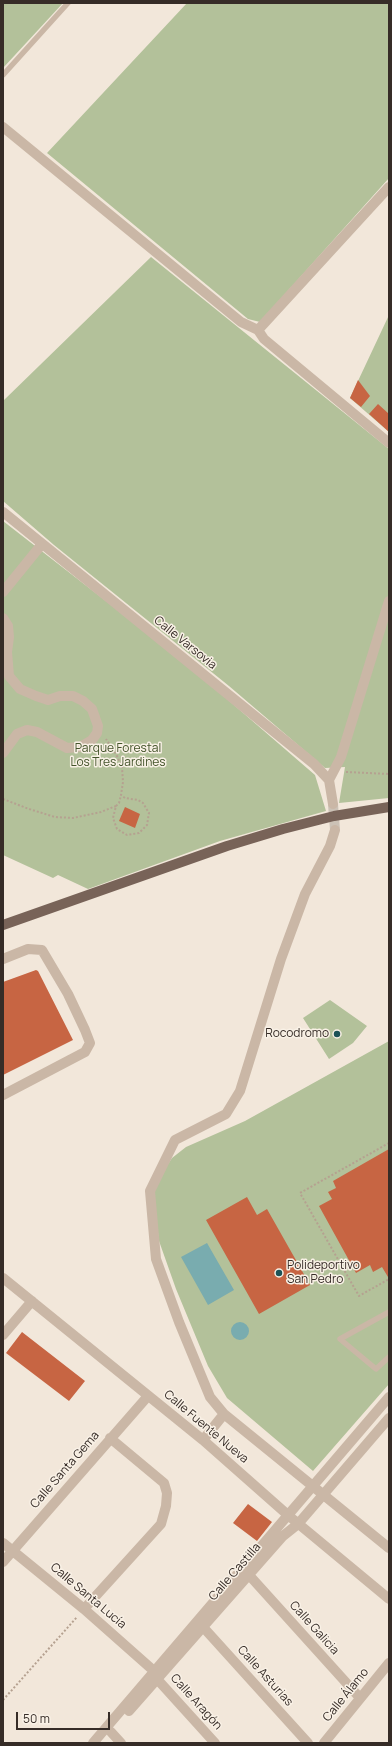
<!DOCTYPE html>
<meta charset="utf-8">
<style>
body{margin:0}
#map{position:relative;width:392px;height:1746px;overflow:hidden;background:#f2e7da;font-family:Manrope,sans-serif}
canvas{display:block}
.frame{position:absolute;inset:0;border:4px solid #362c27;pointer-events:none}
.scale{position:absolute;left:16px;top:1712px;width:94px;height:18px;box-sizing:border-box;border:2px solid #362c27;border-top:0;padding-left:5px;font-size:12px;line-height:14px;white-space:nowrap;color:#362c27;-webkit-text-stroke:3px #f9f1e6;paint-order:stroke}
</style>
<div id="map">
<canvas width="392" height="1746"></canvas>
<div class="frame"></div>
<div class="scale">50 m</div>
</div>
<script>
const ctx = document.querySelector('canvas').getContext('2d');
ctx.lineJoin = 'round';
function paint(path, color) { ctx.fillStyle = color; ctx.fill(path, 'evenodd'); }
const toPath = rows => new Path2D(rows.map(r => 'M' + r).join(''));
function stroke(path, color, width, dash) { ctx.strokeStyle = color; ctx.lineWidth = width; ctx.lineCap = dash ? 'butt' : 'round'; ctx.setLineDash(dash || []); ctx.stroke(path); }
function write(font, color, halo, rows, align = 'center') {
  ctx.font = font + ' Manrope,sans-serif'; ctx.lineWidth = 3; ctx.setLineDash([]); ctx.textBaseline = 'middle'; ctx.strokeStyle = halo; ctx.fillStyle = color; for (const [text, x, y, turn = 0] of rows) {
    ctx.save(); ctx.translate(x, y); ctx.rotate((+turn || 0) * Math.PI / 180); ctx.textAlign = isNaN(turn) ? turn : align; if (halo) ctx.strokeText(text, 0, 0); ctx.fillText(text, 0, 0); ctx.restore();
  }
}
paint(toPath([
 [3,3,63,3,3,68],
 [187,3,389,3,389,178,260,322,248,319,47,153],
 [151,257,389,449,389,798,339,803,345,767,325,768,229,686,54,545,3,501,3,401],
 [389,315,389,432,350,398],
 [3,521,183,661,315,775,326,811,220,841,88,889,58,875,53,878,3,855],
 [330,1000,367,1026,353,1043,329,1059,303,1018],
 [389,1041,389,1384,313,1471,227,1398,208,1366,176,1289,159,1241,153,1193,164,1170,172,1158,186,1147,245,1121]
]), '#b3c19a');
paint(toPath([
 [207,1243,234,1290,208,1305,181,1257],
 '231 1331a9 9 0 1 1 18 0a9 9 0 1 1-18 0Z'
]), '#79acaf');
paint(toPath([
 [358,380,370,396,361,407,350,398],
 [378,404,389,414,389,432,369,414],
 [125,807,140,814,135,828,119,821],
 [36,970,38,971,73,1040,3,1075,3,982],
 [389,1149,389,1276,388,1277,382,1267,373,1272,370,1265,356,1273,319,1206,332,1199,328,1192,336,1188,333,1181],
 [247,1197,257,1215,267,1209,310,1285,259,1314,206,1220],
 [22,1332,85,1381,69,1401,6,1353],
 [248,1504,272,1522,257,1541,233,1523]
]), '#c76543');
stroke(toPath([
 [333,804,335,830]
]), '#ccc2b6', 10, [10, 5]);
stroke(toPath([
 [346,772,389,774],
 [3,799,29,809,55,817,73,818,101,812,116,806,113,818,117,829,127,835,139,833,147,825,149,813,143,803,138,800,125,798,121,795,123,782,122,767,116,754,106,739],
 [116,806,119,803,121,795],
 [389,1143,300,1193,359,1296,389,1279],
 [3,1700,77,1617]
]), '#b5a190', 2, [2, 2]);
stroke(toPath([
 [3,75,68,3],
 [389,1312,340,1339,376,1369,389,1357]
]), '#cab7a6', 5.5);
stroke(toPath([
 [3,127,241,322,258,330,264,339,389,443],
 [258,330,389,187],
 [3,512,314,764,329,780,333,804],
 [3,592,42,544],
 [3,618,8,626,9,637,7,652,9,676,20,689,36,696,48,700,60,696,73,696,83,701,92,709,98,726,97,733,92,740,80,747,67,748,37,732,27,730,17,734,3,753],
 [329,780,341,757,389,601],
 [335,830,330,846,305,894,281,959,240,1091,226,1114,175,1140,150,1191,156,1259,179,1322,210,1397,224,1414,389,1548],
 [3,959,28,949,42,950,68,994,85,1030,90,1043,85,1052,3,1095],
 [3,1278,203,1440,289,1516,389,1599],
 [3,1335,32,1301],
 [203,1440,224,1414],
 [3,1543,84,1609,154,1671],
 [3,1562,148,1396],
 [249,1575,360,1698],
 [84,1609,161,1524,166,1506,167,1493,164,1483,110,1438],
 [203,1627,308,1743],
 [157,1679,215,1743],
 [129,1711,283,1536,298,1524,389,1418],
 [111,1732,121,1743],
 [93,1743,389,1397],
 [324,1743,389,1663]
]), '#cab7a6', 10);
stroke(toPath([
 [3,925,227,846,283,829,334,816,389,807]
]), '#786358', 10);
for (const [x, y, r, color] of [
 [337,1034,4,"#1c5257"],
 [279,1273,4,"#1c5257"]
]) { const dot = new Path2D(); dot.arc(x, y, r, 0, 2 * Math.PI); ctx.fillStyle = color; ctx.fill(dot); stroke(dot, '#f9f1e6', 1.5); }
write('12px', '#362c27', '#f9f1e6', [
 ["Calle Varsovia",185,643,39],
 ["Calle Fuente Nueva",206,1427,40],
 ["Calle Santa Gema",65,1470,-49],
 ["Calle Castilla",235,1572,-49],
 ["Calle Santa Lucía",88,1596,40],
 ["Calle Galicia",314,1628,48],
 ["Calle Asturias",265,1676,48],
 ["Calle Álamo",346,1695,-51],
 ["Calle Aragón",196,1702,48]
]);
write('12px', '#44542b', '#f9f1e6', [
 ["Parque Forestal",118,749],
 ["Los Tres Jardines",118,763]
]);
write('12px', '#362c27', '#f9f1e6', [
 ["Rocodromo",329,1034],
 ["Polideportivo",287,1266,"left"],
 ["San Pedro",287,1280,"left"]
], 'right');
</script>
